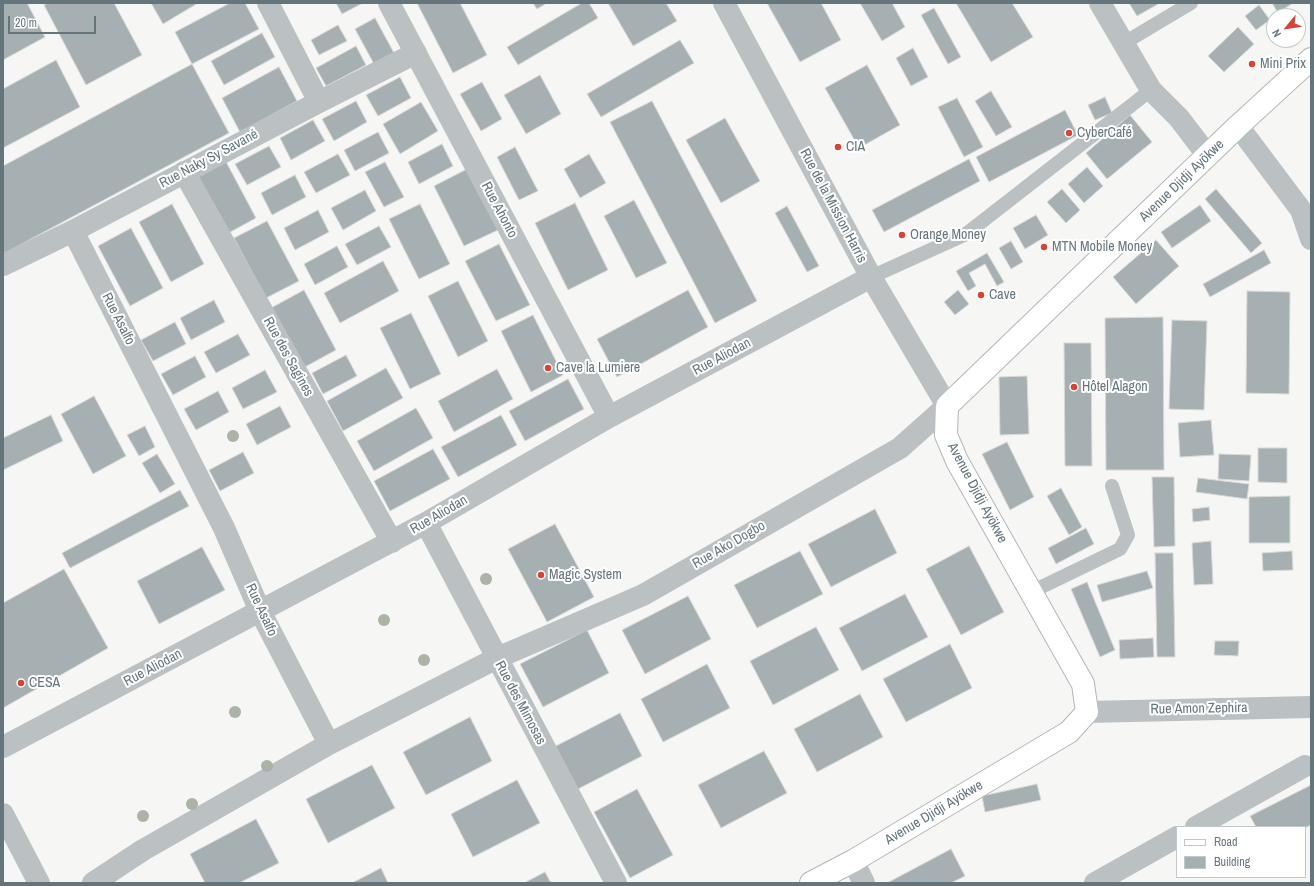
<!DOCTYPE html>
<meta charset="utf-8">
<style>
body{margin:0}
#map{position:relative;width:1314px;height:886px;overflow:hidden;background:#f6f6f4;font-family:"Archivo Narrow",sans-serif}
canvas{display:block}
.frame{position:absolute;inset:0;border:4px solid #64757c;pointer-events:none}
.legend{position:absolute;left:1176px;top:826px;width:130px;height:52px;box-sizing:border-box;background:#fff;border:1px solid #c1c8cb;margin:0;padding:5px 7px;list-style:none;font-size:12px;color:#64757c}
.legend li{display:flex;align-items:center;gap:8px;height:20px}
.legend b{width:20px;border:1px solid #c1c8cb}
.north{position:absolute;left:1266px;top:8px;width:40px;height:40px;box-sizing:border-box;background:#fff;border:1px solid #c1c8cb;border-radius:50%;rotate:241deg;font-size:11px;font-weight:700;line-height:16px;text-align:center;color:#64757c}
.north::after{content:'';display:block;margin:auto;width:14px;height:18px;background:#d54535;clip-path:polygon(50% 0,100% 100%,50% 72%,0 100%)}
.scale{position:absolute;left:8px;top:16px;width:88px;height:18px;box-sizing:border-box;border:2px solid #64757c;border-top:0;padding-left:5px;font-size:12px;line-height:14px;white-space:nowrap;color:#64757c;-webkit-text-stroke:3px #fff;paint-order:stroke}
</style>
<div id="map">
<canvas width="1314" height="886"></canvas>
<div class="frame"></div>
<ul class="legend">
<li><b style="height:5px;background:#fff"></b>Road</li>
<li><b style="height:11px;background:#a6afb2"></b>Building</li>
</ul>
<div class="north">N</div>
<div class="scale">20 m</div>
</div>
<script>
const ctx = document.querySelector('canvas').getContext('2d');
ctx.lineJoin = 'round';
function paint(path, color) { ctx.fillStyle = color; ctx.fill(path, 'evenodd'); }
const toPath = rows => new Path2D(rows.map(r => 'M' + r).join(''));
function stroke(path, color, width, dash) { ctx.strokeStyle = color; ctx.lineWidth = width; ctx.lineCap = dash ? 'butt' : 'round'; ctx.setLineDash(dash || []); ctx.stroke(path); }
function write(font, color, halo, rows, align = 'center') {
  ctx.font = font + ' "Archivo Narrow",sans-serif'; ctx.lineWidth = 4; ctx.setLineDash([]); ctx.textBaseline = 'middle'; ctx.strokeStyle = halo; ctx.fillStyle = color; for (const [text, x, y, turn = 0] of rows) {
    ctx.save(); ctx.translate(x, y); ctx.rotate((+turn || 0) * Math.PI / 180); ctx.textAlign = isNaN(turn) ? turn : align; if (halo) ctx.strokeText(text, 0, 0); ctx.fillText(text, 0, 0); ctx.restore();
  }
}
const building = toPath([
 [3,3,27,3,45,37,3,60,3,3],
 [48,3,114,3,142,55,86,85,44,5,48,3],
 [151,3,198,3,163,24,151,3],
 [230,3,245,3,259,29,192,64,175,32,230,3],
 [336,3,363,3,342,14,336,3],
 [417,3,460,3,487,55,453,73,417,3],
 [533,3,547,3,537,9,533,3],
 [582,3,589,3,598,18,518,65,507,47,582,3],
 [608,3,666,3,677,21,633,46,608,3],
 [767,3,821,3,841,40,800,62,767,3],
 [860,3,892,3,905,27,882,41,860,3],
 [956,3,1012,3,1033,37,991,62,956,3],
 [1129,3,1160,3,1137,16,1129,3],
 [1272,3,1293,3,1278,13,1272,3],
 [1259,5,1270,20,1256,30,1245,16,1259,5],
 [934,8,961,57,948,64,921,15,934,8],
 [375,18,394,53,374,64,355,29,375,18],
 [338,25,347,41,319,55,311,40,338,25],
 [1238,27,1254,44,1224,72,1208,56,1238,27],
 [262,33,275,57,224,85,211,61,262,33],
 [680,40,694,63,601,117,587,94,680,40],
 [356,46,366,65,326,86,316,68,356,46],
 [913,48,928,77,911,86,896,58,913,48],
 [56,60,80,107,3,148,3,89,56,60],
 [192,64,229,133,3,254,3,166,192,64],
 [867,65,900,125,859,148,825,88,867,65],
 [279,67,297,101,240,132,222,98,279,67],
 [540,75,561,114,526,134,504,95,540,75],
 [400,77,411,98,378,116,366,95,400,77],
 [482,82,502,119,481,131,460,94,482,82],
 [991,91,1012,127,996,136,975,101,991,91],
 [1105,97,1112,113,1095,120,1088,105,1105,97],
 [957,98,983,147,964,157,938,107,957,98],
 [356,101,367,122,334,141,322,119,356,101],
 [652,101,757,301,715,323,610,122,652,101],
 [421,102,438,131,400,154,383,124,421,102],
 [1065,110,1078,135,989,182,976,157,1065,110],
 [1130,115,1152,142,1107,179,1086,153,1130,115],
 [725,118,760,181,721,203,686,140,725,118],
 [313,120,325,141,291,160,280,138,313,120],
 [378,132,389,153,355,171,344,150,378,132],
 [442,144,453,166,419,184,408,162,442,144],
 [269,146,281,167,247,185,235,164,269,146],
 [515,147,538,191,519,200,497,157,515,147],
 [338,154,350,175,316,193,304,172,338,154],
 [589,154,606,183,580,198,564,169,589,154],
 [224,158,256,218,223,236,191,176,224,158],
 [969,159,980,181,884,232,872,210,969,159],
 [385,162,404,197,384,207,365,172,385,162],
 [1087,167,1103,186,1084,203,1068,184,1087,167],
 [467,169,498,230,464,246,434,186,467,169],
 [295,175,306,197,272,215,261,193,295,175],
 [1062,189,1080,210,1066,223,1047,202,1062,189],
 [1216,189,1262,243,1251,253,1205,199,1216,189],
 [365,190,376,211,343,230,331,208,365,190],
 [634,200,667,263,636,278,604,216,634,200],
 [575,203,608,270,568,290,535,223,575,203],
 [172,204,204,264,171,282,139,222,172,204],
 [420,204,450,264,419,279,389,219,420,204],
 [1200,205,1211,221,1172,248,1161,232,1200,205],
 [787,206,819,266,807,272,775,213,787,206],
 [318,210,329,232,295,250,284,228,318,210],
 [1036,215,1048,235,1025,249,1013,228,1036,215],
 [267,221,299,281,266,298,234,238,267,221],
 [379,226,391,247,357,265,345,244,379,226],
 [131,228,163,288,130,306,98,246,131,228],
 [1156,240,1179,266,1136,304,1113,277,1156,240],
 [1011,241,1023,262,1011,269,999,248,1011,241],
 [499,244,530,305,496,321,465,261,499,244],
 [337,246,348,267,315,285,304,264,337,246],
 [1264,250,1271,263,1210,297,1203,284,1264,250],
 [987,253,1004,282,997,286,985,264,969,273,976,286,968,291,956,271,987,253],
 [383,261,399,291,340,323,324,293,383,261],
 [458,281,488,341,458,357,428,296,458,281],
 [304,290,336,350,303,368,271,308,304,290],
 [688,290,708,327,617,377,597,339,688,290],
 [958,290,969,304,955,315,944,302,958,290],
 [1247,291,1290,292,1289,394,1246,393,1247,291],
 [214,300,225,322,191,340,180,318,214,300],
 [411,313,441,374,410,389,380,328,411,313],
 [533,315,563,375,531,392,501,331,533,315],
 [1163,317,1164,470,1106,470,1105,318,1163,317],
 [1172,320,1207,321,1204,410,1169,409,1172,320],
 [175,322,186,344,153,361,141,340,175,322],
 [238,334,250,355,216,373,204,352,238,334],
 [1064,343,1091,343,1092,466,1065,466,1064,343],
 [346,355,357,376,323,394,312,373,346,355],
 [195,356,206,377,173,395,161,374,195,356],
 [386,368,403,398,343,431,327,401,386,368],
 [497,369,513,399,454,432,438,401,497,369],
 [265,370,277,392,243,409,232,388,265,370],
 [1027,376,1029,434,1000,435,999,377,1027,376],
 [568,379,584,409,525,441,509,411,568,379],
 [218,391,229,412,196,430,184,409,218,391],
 [94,396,126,456,93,474,61,414,94,396],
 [280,406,291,427,257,445,246,424,280,406],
 [416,408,433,438,374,471,357,441,416,408],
 [51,415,63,441,3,470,3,438,51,415],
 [501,415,517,445,458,477,441,447,501,415],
 [1211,420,1214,455,1180,457,1178,423,1211,420],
 [145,426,155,447,139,456,127,435,145,426],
 [1007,442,1034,497,1010,510,982,454,1007,442],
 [1258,448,1287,448,1287,483,1258,482,1258,448],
 [433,449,450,479,390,511,374,481,433,449],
 [243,452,254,473,220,491,209,470,243,452],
 [157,454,175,484,160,493,142,463,157,454],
 [1219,454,1251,455,1249,481,1218,479,1219,454],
 [1152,477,1174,477,1175,546,1154,547,1152,477],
 [1198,478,1249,484,1247,499,1196,492,1198,478],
 [1061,488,1082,527,1069,535,1047,496,1061,488],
 [180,490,189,506,70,568,62,553,180,490],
 [1290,496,1290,543,1249,543,1249,497,1290,496],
 [1209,507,1210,520,1193,522,1192,509,1209,507],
 [875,509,897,553,831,587,808,544,875,509],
 [555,524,594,597,547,622,508,549,555,524],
 [1086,528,1094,544,1056,564,1048,548,1086,528],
 [1211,541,1213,584,1194,585,1192,543,1211,541],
 [969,546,1004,612,961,635,926,569,969,546],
 [202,547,225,590,159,624,137,581,202,547],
 [800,551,823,594,757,628,734,585,800,551],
 [1292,551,1293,570,1263,571,1262,553,1292,551],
 [1155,553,1173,553,1175,657,1157,657,1155,553],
 [64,569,108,648,3,708,3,603,64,569],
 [1147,571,1153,588,1102,602,1097,585,1147,571],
 [1087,582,1115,650,1100,657,1071,589,1087,582],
 [905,594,928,637,862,671,839,628,905,594],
 [688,596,711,639,645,674,622,630,688,596],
 [816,627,839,670,773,705,750,661,816,627],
 [587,630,609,673,543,707,520,664,587,630],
 [1153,638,1154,657,1120,659,1119,640,1153,638],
 [1215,641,1239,641,1238,656,1214,655,1215,641],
 [950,644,972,688,906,722,883,679,950,644],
 [707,664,730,708,663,742,641,699,707,664],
 [860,694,883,737,817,772,794,729,860,694],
 [620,713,642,756,576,790,554,747,620,713],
 [470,717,492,761,426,795,403,752,470,717],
 [764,751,787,793,721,828,698,785,764,751],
 [372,765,395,808,328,843,306,799,372,765],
 [517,780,540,823,473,857,451,814,517,780],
 [1037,784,1041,800,985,812,982,796,1037,784],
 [1311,785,1311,825,1305,828,1256,827,1250,816,1311,785],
 [637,789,673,855,630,878,594,812,637,789],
 [256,819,279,863,239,883,205,883,190,854,256,819],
 [951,849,965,876,951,883,887,883,951,849],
 [381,868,388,883,352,883,381,868],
 [545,872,551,883,524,883,545,872]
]);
paint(building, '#a6afb2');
stroke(building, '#d8d8d6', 1);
const secondary = toPath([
 [811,883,853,861,1069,732,1087,712,1083,684,957,461,946,435,947,406,1238,126,1311,59]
]);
stroke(secondary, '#b0b7ba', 24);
stroke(toPath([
 [1124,43,1191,3],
 [871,277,966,234,1151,90],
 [1031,592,1120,549,1128,535,1112,486]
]), '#bbc1c3', 14);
stroke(toPath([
 [268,3,319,102],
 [389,3,609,417],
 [1100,3,1151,90,1179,118,1208,156],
 [1238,126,1301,210,1311,239],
 [184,172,392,542],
 [73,231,224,528,260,611,329,744,143,850,93,883],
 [3,265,73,231,319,102,416,53],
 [426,523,616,883],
 [1087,712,1311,707],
 [329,744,497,658,643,595,900,448,947,406,871,277,724,3],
 [3,747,426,523,609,417,871,277],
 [3,814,39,883],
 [1196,827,1305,766],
 [853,861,864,883],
 [1095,883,1177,837]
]), '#bbc1c3', 22);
stroke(secondary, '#fff', 22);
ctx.fillStyle = '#abb2a6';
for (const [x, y] of [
 [233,436],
 [486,579],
 [384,620],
 [424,660],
 [235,712],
 [267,766],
 [192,804],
 [143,816]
]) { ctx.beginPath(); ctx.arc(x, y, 6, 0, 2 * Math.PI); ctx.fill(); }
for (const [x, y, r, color] of [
 [1252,64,4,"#d54535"],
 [1069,133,4,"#d54535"],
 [838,147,4,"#d54535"],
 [902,235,4,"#d54535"],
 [1044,247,4,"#d54535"],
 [981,295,4,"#d54535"],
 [548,368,4,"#d54535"],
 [1074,387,4,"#d54535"],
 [541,575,4,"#d54535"],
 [21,683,4,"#d54535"]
]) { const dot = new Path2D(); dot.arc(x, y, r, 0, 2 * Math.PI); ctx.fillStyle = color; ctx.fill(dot); stroke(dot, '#fff', 1.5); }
write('14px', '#64757c', '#fff', [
 ["Mini Prix",1260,64],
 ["CyberCafé",1077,133],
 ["CIA",846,147],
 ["Orange Money",910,235],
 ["MTN Mobile Money",1052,247],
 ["Cave",989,295],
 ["Cave la Lumiere",556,368],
 ["Hôtel Alagon",1082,387],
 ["Magic System",549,575],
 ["CESA",29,683]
], 'left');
write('14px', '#64757c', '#fff', [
 ["Rue Naky Sy Savané",209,159,-28],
 ["Avenue Djidji Ayökwe",1182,181,-44],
 ["Rue de la Mission Harris",833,206,62],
 ["Rue Ahonto",499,210,62],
 ["Rue Asalfo",118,319,63],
 ["Rue des Sagines",288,357,61],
 ["Rue Aliodan",722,357,-28],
 ["Avenue Djidji Ayökwe",977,493,62],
 ["Rue Aliodan",439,515,-30],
 ["Rue Ako Dogbo",729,545,-30],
 ["Rue Asalfo",261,610,65],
 ["Rue Aliodan",153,668,-28],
 ["Rue des Mimosas",520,703,62],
 ["Rue Amon Zephira",1199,709,-1],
 ["Avenue Djidji Ayökwe",934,813,-31]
]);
</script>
